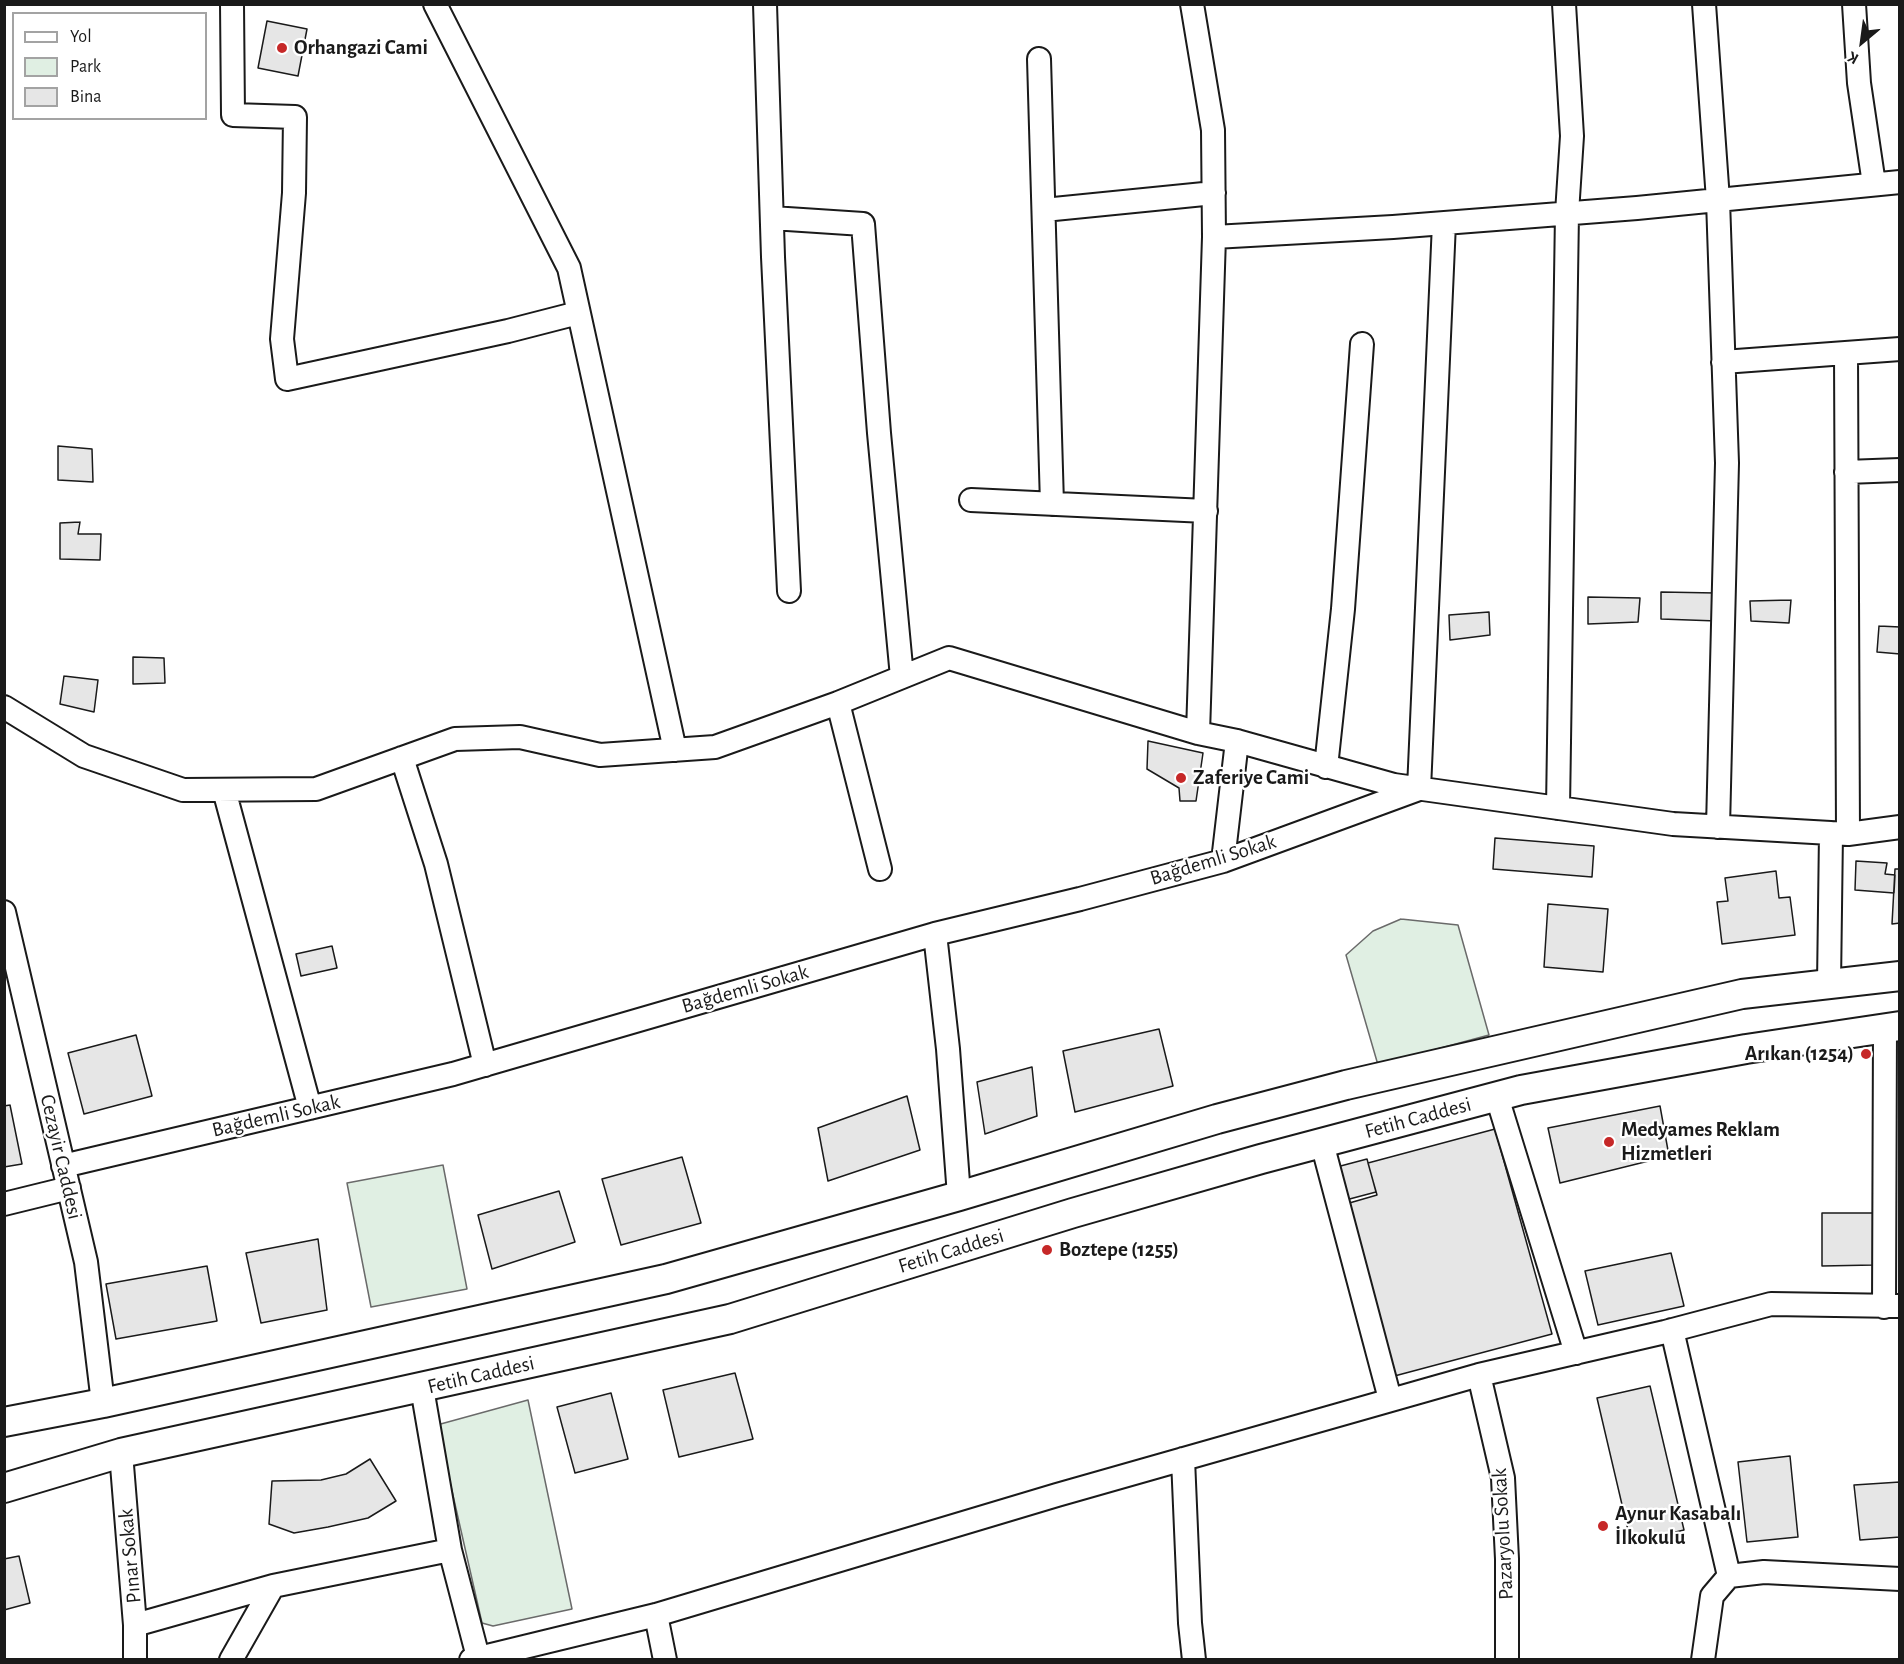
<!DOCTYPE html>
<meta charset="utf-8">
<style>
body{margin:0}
#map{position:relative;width:1904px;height:1664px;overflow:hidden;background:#fff;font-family:"Alegreya Sans",sans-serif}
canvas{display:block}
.frame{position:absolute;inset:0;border:6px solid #1a1a1a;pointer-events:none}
.legend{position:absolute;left:12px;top:12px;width:195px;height:108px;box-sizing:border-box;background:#fff;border:2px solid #a3a3a3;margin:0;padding:8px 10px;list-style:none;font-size:18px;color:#1a1a1a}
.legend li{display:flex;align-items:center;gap:12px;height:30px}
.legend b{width:30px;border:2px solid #a3a3a3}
.north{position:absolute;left:1832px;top:12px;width:60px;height:60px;-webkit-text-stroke:4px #fff;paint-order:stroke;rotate:209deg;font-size:16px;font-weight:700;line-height:24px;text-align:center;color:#1a1a1a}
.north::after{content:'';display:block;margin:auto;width:21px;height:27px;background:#1a1a1a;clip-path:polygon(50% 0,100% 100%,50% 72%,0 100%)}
</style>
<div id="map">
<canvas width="1904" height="1664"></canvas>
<div class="frame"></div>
<ul class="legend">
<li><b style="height:8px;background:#fff"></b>Yol</li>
<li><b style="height:16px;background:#e0efe3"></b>Park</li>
<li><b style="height:16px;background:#e6e6e6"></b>Bina</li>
</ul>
<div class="north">K</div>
</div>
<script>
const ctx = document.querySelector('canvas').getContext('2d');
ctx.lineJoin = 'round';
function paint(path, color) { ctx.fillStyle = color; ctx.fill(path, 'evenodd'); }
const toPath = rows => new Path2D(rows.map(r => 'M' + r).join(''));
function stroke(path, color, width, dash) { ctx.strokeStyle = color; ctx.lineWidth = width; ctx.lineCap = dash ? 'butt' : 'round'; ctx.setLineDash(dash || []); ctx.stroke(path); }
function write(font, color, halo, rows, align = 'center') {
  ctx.font = font + ' "Alegreya Sans",sans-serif'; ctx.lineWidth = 4.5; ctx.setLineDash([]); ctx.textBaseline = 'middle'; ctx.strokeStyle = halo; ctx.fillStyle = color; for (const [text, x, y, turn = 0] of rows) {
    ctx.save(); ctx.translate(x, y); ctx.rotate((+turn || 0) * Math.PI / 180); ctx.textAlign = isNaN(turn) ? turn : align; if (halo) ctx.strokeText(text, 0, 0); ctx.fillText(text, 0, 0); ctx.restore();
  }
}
const green = toPath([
 [1401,919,1458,925,1489,1035,1378,1065,1346,955,1373,931,1401,919],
 [443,1165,467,1289,371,1307,347,1183,443,1165],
 [528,1400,572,1609,493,1626,482,1623,437,1425,528,1400]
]);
paint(green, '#e0efe3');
stroke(green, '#6a6a6a', 1.5);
const building = toPath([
 [267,21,307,29,298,76,258,68,267,21],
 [58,446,92,449,93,482,58,480,58,446],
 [80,522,78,534,101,534,100,560,60,559,60,523,80,522],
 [1661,592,1716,593,1717,621,1661,619,1661,592],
 [1588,597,1640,598,1638,622,1588,624,1588,597],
 [1791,600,1789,623,1751,621,1750,601,1791,600],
 [1489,612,1490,635,1450,640,1449,615,1489,612],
 [1879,626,1900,627,1900,654,1877,652,1879,626],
 [133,657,164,658,165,683,133,684,133,657],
 [64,676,98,680,94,712,60,704,64,676],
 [1148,741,1203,753,1196,801,1180,801,1179,788,1147,769,1148,741],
 [1495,838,1594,846,1592,877,1493,869,1495,838],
 [1856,861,1887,863,1885,874,1895,875,1894,893,1855,890,1856,861],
 [1895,869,1900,869,1900,923,1892,924,1895,869],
 [1776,871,1779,898,1790,897,1795,935,1722,944,1717,902,1728,901,1725,878,1776,871],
 [1548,904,1608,909,1603,972,1544,967,1548,904],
 [332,946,337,968,301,976,296,954,332,946],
 [1159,1029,1173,1086,1075,1112,1063,1051,1159,1029],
 [136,1035,152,1096,84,1114,68,1053,136,1035],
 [1032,1067,1037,1116,985,1134,977,1082,1032,1067],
 [907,1096,920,1150,828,1181,818,1128,907,1096],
 [10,1105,22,1164,4,1167,4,1106,10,1105],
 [1660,1106,1669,1156,1560,1183,1548,1128,1660,1106],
 [1495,1129,1552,1334,1387,1378,1339,1206,1377,1195,1368,1163,1495,1129],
 [682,1157,701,1223,621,1245,602,1179,682,1157],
 [1367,1159,1376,1192,1342,1201,1333,1168,1367,1159],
 [559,1191,575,1242,492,1269,478,1215,559,1191],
 [1822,1213,1875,1213,1874,1265,1822,1266,1822,1213],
 [318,1239,327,1310,261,1323,246,1253,318,1239],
 [1671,1253,1684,1306,1598,1325,1585,1271,1671,1253],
 [207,1266,217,1321,116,1339,106,1284,207,1266],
 [735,1373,753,1439,679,1457,663,1390,735,1373],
 [1650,1386,1684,1530,1667,1534,1668,1539,1655,1542,1654,1538,1631,1543,1597,1398,1650,1386],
 [611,1393,628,1459,575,1473,557,1407,611,1393],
 [1790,1456,1798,1537,1747,1542,1738,1462,1790,1456],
 [370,1459,396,1501,368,1518,328,1527,294,1533,269,1524,272,1481,321,1480,346,1474,370,1459],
 [1900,1482,1900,1537,1860,1540,1854,1485,1900,1482],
 [19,1556,30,1603,4,1610,4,1559,19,1556]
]);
paint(building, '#e6e6e6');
stroke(building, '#1a1a1a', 1.5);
const minor = toPath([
 [232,4,233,115,295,117,294,193,282,339,287,379,508,331,578,313],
 [435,4,569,268,675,750],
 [765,4,773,257,789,591],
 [1192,4,1213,130,1214,237,1198,733],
 [1704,4,1718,200,1727,463,1718,827],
 [1854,4,1859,83,1874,184],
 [1039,59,1052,504],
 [1044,210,1214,193],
 [772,218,863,224,879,433,902,677],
 [1214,237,1393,227,1637,208,1900,182],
 [1846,353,1848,834],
 [1723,362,1900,349],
 [1846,472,1900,470],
 [971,500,1206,511],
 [838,703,880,869],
 [4,707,84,756,183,790,316,789,455,739,520,737,600,755,715,747,838,703,949,658,1198,733,1237,741,1394,785,1673,824,1848,834,1900,827],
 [402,758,436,864,485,1065],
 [1326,767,1343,609,1362,344],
 [224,790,310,1108],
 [1558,808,1567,213,1572,136,1564,4],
 [1223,861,1237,741],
 [4,912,86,1262,103,1403],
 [935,934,948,1049,959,1196],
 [1829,984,1831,833],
 [1497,1097,1576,1353],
 [1322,1143,1390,1399],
 [63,1166,453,1074,935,934,1080,899,1223,861,1419,789,1444,223],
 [4,1204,69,1188],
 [1884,1307,1885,1028],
 [1672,1330,1729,1576],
 [1479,1375,1503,1478,1507,1559,1507,1660],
 [422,1388,450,1550,478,1657],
 [121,1453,135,1625,135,1660],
 [1183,1459,1190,1623,1194,1660],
 [656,1615,665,1660],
 [135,1625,273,1586,450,1550],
 [231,1660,273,1586],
 [471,1660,656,1615,1057,1495,1479,1375,1665,1332,1771,1304,1900,1306],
 [1703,1660,1712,1596,1729,1576,1764,1572,1900,1579]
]);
const major = toPath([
 [4,1422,103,1403,666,1279,959,1196,1217,1119,1346,1085,1742,994,1900,976],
 [4,1488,121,1453,730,1319,1073,1213,1261,1159,1521,1090,1746,1049,1900,1026]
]);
stroke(minor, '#1a1a1a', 26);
stroke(major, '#1a1a1a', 32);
stroke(minor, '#fff', 22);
stroke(major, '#fff', 28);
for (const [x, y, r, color] of [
 [282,48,6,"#c62828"],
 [1181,778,6,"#c62828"],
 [1866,1054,6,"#c62828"],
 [1609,1142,6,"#c62828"],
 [1047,1250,6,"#c62828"],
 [1603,1526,6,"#c62828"]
]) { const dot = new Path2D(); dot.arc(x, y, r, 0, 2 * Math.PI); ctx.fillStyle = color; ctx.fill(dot); stroke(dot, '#fff', 2); }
write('bold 21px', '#1a1a1a', '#fff', [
 ["Orhangazi Cami",294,48],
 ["Zaferiye Cami",1193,778],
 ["Arıkan (1254)",1854,1054,"right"],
 ["Medyames Reklam",1621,1130],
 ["Hizmetleri",1621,1154],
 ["Boztepe (1255)",1059,1250],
 ["Aynur Kasabalı",1615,1514],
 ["İlkokulu",1615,1538]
], 'left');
write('21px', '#1a1a1a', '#fff', [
 ["Bağdemli Sokak",1213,860,-17],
 ["Bağdemli Sokak",745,989,-16],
 ["Bağdemli Sokak",276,1116,-13],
 ["Fetih Caddesi",1418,1118,-15],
 ["Cezayir Caddesi",61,1157,77],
 ["Fetih Caddesi",951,1251,-17],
 ["Fetih Caddesi",481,1375,-13],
 ["Pazaryolu Sokak",1503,1534,-93],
 ["Pınar Sokak",130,1556,-95]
]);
</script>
